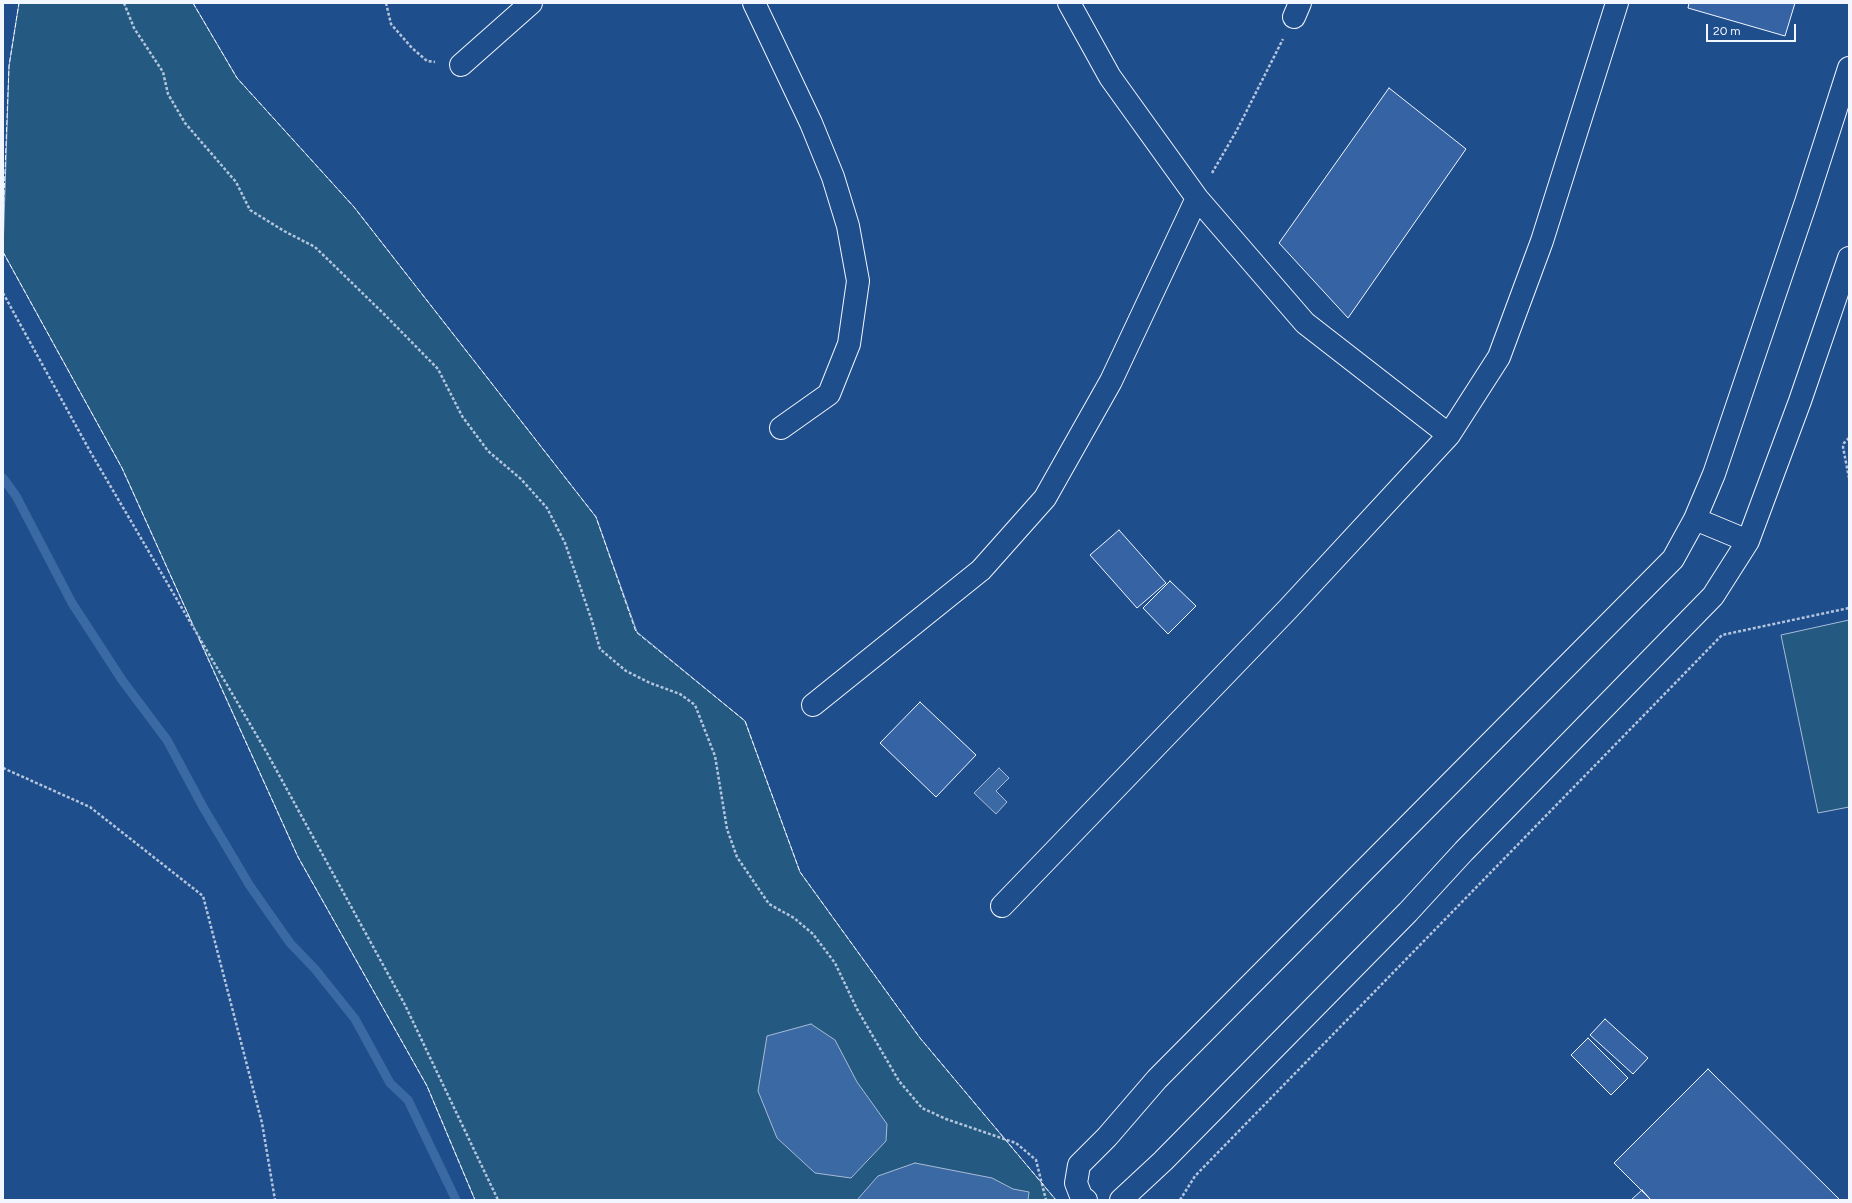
<!DOCTYPE html>
<style>
body{margin:0}
#map{position:relative;width:1852px;height:1203px;overflow:hidden;background:#1f4e8c;font-family:Figtree,sans-serif}
canvas{display:block}
.frame{position:absolute;inset:0;border:4px solid #f2f6ff;pointer-events:none}
.scale{position:absolute;left:1706px;top:24px;width:90px;height:18px;box-sizing:border-box;border:2px solid #f2f6ff;border-top:0;padding-left:5px;font-size:12px;line-height:14px;white-space:nowrap;color:#f2f6ff;-webkit-text-stroke:3px #1f4e8c;paint-order:stroke}
</style>
<div id="map">
<canvas width="1852" height="1203"></canvas>
<div class="frame"></div>
<div class="scale">20 m</div>
</div>
<script>
const ctx = document.querySelector('canvas').getContext('2d');
ctx.lineJoin = 'round';
function paint(path, color) { ctx.fillStyle = color; ctx.fill(path, 'evenodd'); }
const toPath = rows => new Path2D(rows.map(r => 'M' + r).join(''));
function stroke(path, color, width, dash) { ctx.strokeStyle = color; ctx.lineWidth = width; ctx.lineCap = dash ? 'butt' : 'round'; ctx.setLineDash(dash || []); ctx.stroke(path); }
const green = toPath([
 [19,3,193,3,237,78,354,207,596,517,637,632,745,721,800,872,920,1038,1056,1200,475,1200,427,1086,298,857,122,468,3,252,9,66,19,3],
 [1849,620,1849,807,1818,813,1781,635,1849,620]
]);
paint(green, '#245a82');
stroke(green, '#a8bbd7', 1);
const water = toPath([
 [999,768,1009,778,996,791,1007,802,996,814,974,793,999,768],
 [811,1024,835,1040,857,1082,887,1124,886,1141,851,1178,815,1173,777,1138,758,1091,767,1036,811,1024],
 [915,1163,992,1178,1013,1189,1029,1192,1028,1200,857,1200,878,1176,915,1163]
]);
paint(water, '#3b69a3');
stroke(water, '#a8bbd7', 1);
stroke(toPath([
 [3,478,16,496,72,603,122,680,167,740,203,807,250,886,290,943,315,969,355,1019,390,1083,408,1100,456,1200]
]), '#3b69a3', 9);
const building = toPath([
 [1689,3,1795,3,1785,36,1688,8,1689,3],
 [1389,88,1466,149,1348,318,1279,243,1389,88],
 [1119,530,1166,583,1137,608,1090,555,1119,530],
 [1170,581,1196,606,1168,634,1143,608,1170,581],
 [920,702,976,755,936,797,880,743,920,702],
 [1605,1019,1648,1058,1633,1074,1590,1035,1605,1019],
 [1588,1038,1628,1078,1611,1095,1571,1055,1588,1038],
 [1708,1069,1840,1200,1651,1200,1614,1163,1708,1069],
 [1642,1190,1651,1200,1631,1200,1642,1190]
]);
paint(building, '#3563a3');
stroke(building, '#f2f6ff', 1);
const minor = toPath([
 [754,3,811,123,833,177,848,226,858,281,849,344,829,394,781,428],
 [1069,3,1110,77,1197,198,1305,323,1449,435],
 [1294,17,1300,3],
 [461,65,531,3],
 [1695,519,1748,541],
 [813,705,981,570,1045,498,1111,381,1197,198],
 [1002,906,1288,609,1449,435,1499,357,1542,241,1617,3],
 [1086,1200,1081,1196,1076,1183,1079,1165,1107,1137,1157,1079,1673,559,1695,519,1714,474,1806,202,1849,68],
 [1121,1200,1163,1161,1408,912,1464,851,1713,596,1748,541,1800,401,1849,258]
]);
stroke(minor, '#f2f6ff', 24);
stroke(toPath([
 [124,3,134,28,163,72,168,94,185,123,236,182,250,210,284,231,315,247,385,315,438,369,462,416,488,451,521,479,547,508,565,543,592,621,600,649,626,671,650,683,680,694,695,705,715,756,727,829,737,857,769,904,794,918,813,934,835,963,857,1009,899,1081,922,1108,946,1119,1016,1143,1036,1160,1046,1200],
 [386,3,391,24,412,48,427,61,435,62],
 [1212,173,1237,130,1283,39],
 [3,293,91,453,267,753,405,1005,498,1200],
 [1849,438,1844,443,1843,447,1849,478],
 [3,768,90,807,203,896,262,1123,275,1200],
 [1180,1200,1195,1176,1722,635,1849,608]
]), '#b3c4dc', 2.5, [3, 2]);
stroke(minor, '#1f4e8c', 22);
stroke(toPath([
 [193,3,237,78,354,207,596,517,636,632,745,721,800,872,920,1038,1056,1200],
 [3,223,9,66,19,3],
 [3,252,122,468,192,623],
 [199,639,298,857,427,1086,475,1200]
]), '#f2f6ff', 1, [5, 2]);
</script>
